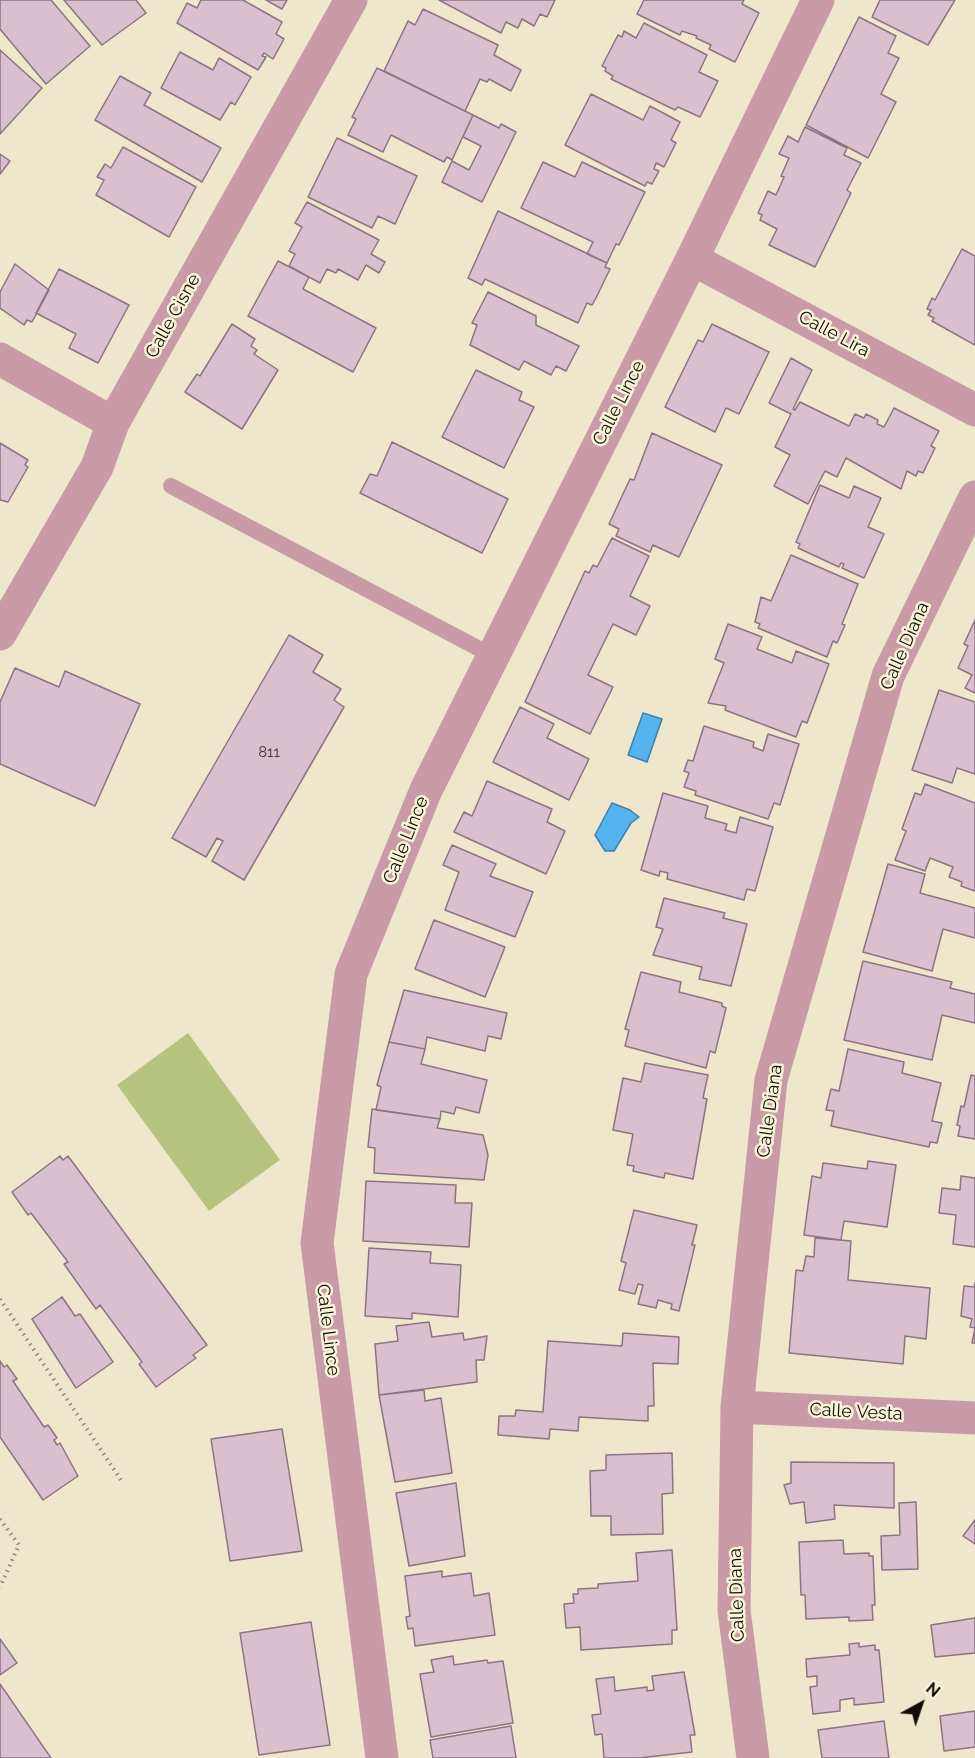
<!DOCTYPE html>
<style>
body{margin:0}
#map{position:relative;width:975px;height:1758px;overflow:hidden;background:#efe7cb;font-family:Raleway,sans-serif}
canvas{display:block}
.north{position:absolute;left:891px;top:1674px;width:60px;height:60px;-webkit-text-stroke:4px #fcf4d8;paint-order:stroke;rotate:40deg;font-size:16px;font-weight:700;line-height:24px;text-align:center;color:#0f0d05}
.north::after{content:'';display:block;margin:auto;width:21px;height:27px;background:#0f0d05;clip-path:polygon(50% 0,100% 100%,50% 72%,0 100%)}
</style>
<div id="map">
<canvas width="975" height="1758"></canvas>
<div class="north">N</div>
</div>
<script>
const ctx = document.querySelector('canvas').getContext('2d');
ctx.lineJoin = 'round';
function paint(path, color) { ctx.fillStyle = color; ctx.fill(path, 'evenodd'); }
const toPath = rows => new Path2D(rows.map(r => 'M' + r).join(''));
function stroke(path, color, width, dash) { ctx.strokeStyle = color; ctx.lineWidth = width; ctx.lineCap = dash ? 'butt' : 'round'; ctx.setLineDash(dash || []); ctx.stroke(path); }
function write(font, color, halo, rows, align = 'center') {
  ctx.font = font + ' Raleway,sans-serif'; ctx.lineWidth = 5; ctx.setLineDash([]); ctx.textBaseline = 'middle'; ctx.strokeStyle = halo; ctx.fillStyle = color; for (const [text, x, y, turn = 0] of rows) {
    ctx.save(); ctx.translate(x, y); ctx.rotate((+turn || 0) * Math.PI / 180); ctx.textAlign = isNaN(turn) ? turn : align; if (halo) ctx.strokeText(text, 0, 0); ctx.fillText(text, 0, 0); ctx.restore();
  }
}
paint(toPath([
 [188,1033,280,1160,209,1211,117,1085]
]), '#b6c480');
const water = toPath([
 [643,713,662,719,647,762,628,755,643,713],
 [612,803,630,810,639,817,631,823,614,851,605,851,595,835,612,803]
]);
paint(water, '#55b3ef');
stroke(water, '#4081a9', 1.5);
const building = toPath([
 [0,0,51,0,90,46,46,84,0,29,0,0],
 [64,0,136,0,146,13,102,45,64,0],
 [201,0,243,0,282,22,276,34,284,39,273,59,264,53,262,56,266,57,258,70,177,23,187,3,197,8,201,0],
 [266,0,287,0,282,9,266,0],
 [439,0,555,0,547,17,540,14,534,26,522,19,518,28,506,22,501,33,439,0],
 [644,0,744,0,742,4,759,13,735,62,709,49,711,45,696,38,697,36,682,31,680,35,637,14,644,0],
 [880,0,955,0,928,45,872,17,880,0],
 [423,9,498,45,494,55,521,70,511,91,489,79,487,82,480,79,465,111,384,71,408,21,415,25,423,9],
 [859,17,896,36,888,53,899,58,881,94,896,102,868,158,806,125,859,17],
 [644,23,707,55,699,72,718,81,700,117,678,107,675,110,611,79,613,76,605,71,606,68,602,66,618,35,622,37,624,31,636,38,644,23],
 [0,50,42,88,0,134,0,50],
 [180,52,213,70,219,58,251,77,235,105,231,102,220,120,161,88,180,52],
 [377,68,473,115,452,160,447,157,444,162,391,135,383,152,348,135,356,119,352,117,377,68],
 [120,76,151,93,144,105,221,148,202,182,95,120,120,76],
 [591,94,643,120,650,106,680,122,671,140,676,143,664,167,656,163,654,169,659,171,652,184,647,182,645,186,565,145,591,94],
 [473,115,499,128,501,124,516,132,482,202,442,182,452,161,469,170,481,146,463,137,473,115],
 [805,127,847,148,844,155,861,163,847,190,851,193,815,267,769,245,777,229,760,220,762,215,758,213,768,191,776,195,784,177,781,176,789,158,779,154,788,136,798,142,805,127],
 [337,138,417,176,395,224,378,216,372,228,308,197,337,138],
 [123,147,196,187,169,237,96,195,104,180,97,177,105,164,111,168,123,147],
 [0,154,10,161,0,174,0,154],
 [543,162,575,177,582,162,645,192,619,245,616,244,607,263,587,254,593,242,521,208,543,162],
 [307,202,379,240,371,254,385,262,379,273,366,265,358,280,338,269,336,273,327,269,320,283,289,266,295,254,289,251,302,227,295,223,307,202],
 [498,211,607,263,605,267,610,269,596,298,592,305,587,303,578,323,485,279,482,285,468,278,498,211],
 [962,249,975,256,975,345,932,321,934,318,928,315,931,310,927,309,932,298,935,300,962,249],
 [278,261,309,277,303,289,376,328,353,372,248,316,278,261],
 [15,264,49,290,32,322,27,320,24,325,0,308,0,292,15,264],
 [59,269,129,305,98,363,69,348,76,334,36,313,59,269],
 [488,292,536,316,536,325,579,346,566,371,556,366,551,375,524,361,519,370,470,345,477,325,472,323,488,292],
 [232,324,255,339,251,346,257,350,254,354,278,370,242,429,185,392,197,374,200,376,232,324],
 [712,324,769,352,739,414,726,408,715,432,665,407,698,340,703,342,712,324],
 [791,358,812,370,793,409,795,410,800,402,849,426,855,414,864,418,866,414,878,420,877,424,884,427,894,408,939,431,931,446,935,448,923,473,918,471,916,476,907,471,901,489,846,458,837,477,825,471,808,504,774,486,790,455,775,447,791,414,769,403,791,358],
 [476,370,522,392,519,400,534,407,504,468,442,437,476,370],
 [652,433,722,465,679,557,653,545,650,552,616,536,619,529,609,524,630,479,634,480,652,433],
 [392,442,508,499,482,553,360,493,370,474,377,476,392,442],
 [0,443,28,460,25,465,28,467,8,502,0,500,0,443],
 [820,485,849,498,854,486,881,498,868,527,884,534,864,578,842,568,844,564,841,563,839,567,798,548,800,544,796,542,820,485],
 [612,538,649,556,630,596,650,606,636,635,613,624,588,675,613,687,590,734,525,702,585,571,589,573,593,565,597,567,612,538],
 [791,555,858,584,842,624,845,625,837,643,833,641,827,657,758,628,760,624,755,622,761,597,771,601,791,555],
 [975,620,975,693,965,688,972,675,958,668,968,646,964,644,975,620],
 [728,624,762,637,757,649,792,663,796,651,829,664,807,723,802,721,796,737,725,710,726,706,708,703,724,663,715,659,728,624],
 [289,635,323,655,313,672,341,689,334,700,344,707,244,880,212,861,223,841,217,838,206,857,172,838,289,635],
 [15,668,59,687,65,671,140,704,95,806,0,764,0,702,15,668],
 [939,690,975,702,975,774,957,768,952,783,912,770,939,690],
 [520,707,554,724,547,738,589,759,569,800,493,762,520,707],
 [704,726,754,742,753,747,763,751,768,734,799,744,780,805,774,803,768,819,695,795,696,791,684,787,689,773,684,771,688,760,693,761,704,726],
 [487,781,552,809,547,822,565,831,546,874,454,832,464,812,472,816,487,781],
 [925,784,975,803,975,891,961,886,962,882,949,877,953,867,930,858,925,871,895,860,906,831,902,829,915,793,921,795,925,784],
 [663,793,708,806,705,818,727,824,725,830,736,833,740,817,773,827,755,891,747,889,744,900,667,879,668,873,660,871,659,876,641,870,663,793],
 [452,845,496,864,490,876,533,892,515,937,445,910,459,872,443,865,452,845],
 [888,864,925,874,920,893,975,908,975,938,943,929,932,971,863,952,888,864],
 [664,898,725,913,723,918,747,924,731,986,699,979,702,967,653,955,663,929,656,927,664,898],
 [434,920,505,947,485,997,415,969,434,920],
 [863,961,952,982,950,988,975,994,975,1023,942,1015,932,1060,844,1040,863,961],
 [641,972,681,982,679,992,722,1003,722,1006,726,1008,715,1053,710,1051,706,1068,625,1046,629,1030,625,1029,641,972],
 [404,990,507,1013,501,1039,488,1036,485,1051,427,1037,425,1049,389,1042,404,990],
 [389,1042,425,1049,421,1064,487,1080,479,1113,456,1107,454,1114,441,1111,440,1119,376,1110,381,1087,377,1085,389,1042],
 [848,1049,904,1062,902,1073,941,1083,932,1121,942,1123,937,1143,930,1142,929,1147,831,1126,834,1111,826,1110,831,1089,839,1091,848,1049],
 [645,1063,708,1075,703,1098,707,1099,693,1179,665,1173,664,1178,633,1171,634,1166,627,1165,633,1134,613,1130,623,1078,641,1082,645,1063],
 [971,1075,975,1076,975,1139,958,1136,960,1126,957,1125,961,1106,964,1107,971,1075],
 [372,1109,440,1119,437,1128,483,1135,488,1155,484,1180,374,1173,375,1148,368,1147,372,1109],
 [60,1156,63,1160,68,1156,207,1345,193,1355,196,1358,156,1387,139,1364,142,1362,100,1305,96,1309,64,1264,68,1262,31,1213,28,1215,12,1192,60,1156],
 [868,1161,896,1165,887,1227,844,1221,841,1240,804,1235,812,1176,821,1178,823,1163,867,1169,868,1161],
 [961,1176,975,1178,975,1247,953,1244,956,1215,939,1213,942,1188,960,1190,961,1176],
 [366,1181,456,1185,455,1203,472,1203,469,1247,363,1241,366,1181],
 [634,1210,697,1225,692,1245,695,1245,679,1311,671,1309,672,1304,658,1300,656,1308,638,1304,643,1285,638,1284,635,1294,619,1290,626,1263,621,1261,634,1210],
 [815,1238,851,1241,848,1280,930,1288,926,1339,905,1336,903,1364,789,1353,796,1270,803,1271,806,1256,814,1257,815,1238],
 [369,1248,431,1252,430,1263,461,1265,458,1317,412,1313,412,1319,365,1316,369,1248],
 [975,1283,975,1343,972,1343,975,1328,970,1327,972,1319,961,1316,964,1286,974,1287,975,1283],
 [62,1297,75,1316,80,1314,113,1362,76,1388,32,1319,62,1297],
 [429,1322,432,1337,463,1333,464,1340,487,1336,484,1360,476,1360,477,1382,379,1395,375,1344,398,1341,396,1326,429,1322],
 [623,1333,679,1337,678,1364,653,1363,654,1406,648,1406,648,1421,579,1417,578,1431,550,1429,549,1439,498,1435,499,1416,515,1416,516,1410,543,1412,548,1341,622,1346,623,1333],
 [0,1361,4,1367,7,1365,17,1379,13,1381,44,1427,48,1425,57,1438,54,1440,57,1445,60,1443,78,1476,43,1500,0,1437,0,1361],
 [424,1390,425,1401,441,1398,452,1473,395,1482,379,1395,424,1390],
 [282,1429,302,1551,230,1561,211,1439,282,1429],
 [672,1453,673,1493,662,1494,663,1534,611,1535,611,1516,591,1516,590,1471,606,1470,606,1455,672,1453],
 [791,1462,894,1463,894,1508,834,1505,835,1519,806,1523,804,1502,790,1504,784,1485,791,1483,791,1462],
 [456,1483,465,1556,409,1566,396,1493,456,1483],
 [916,1502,918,1569,882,1570,881,1536,900,1535,899,1503,916,1502],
 [975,1520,975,1544,963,1536,975,1520],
 [843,1540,844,1554,869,1553,869,1556,873,1556,875,1605,872,1605,873,1620,849,1621,849,1617,806,1619,805,1595,801,1595,799,1542,843,1540],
 [672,1550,677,1630,672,1630,672,1644,581,1650,580,1627,566,1628,564,1604,574,1603,573,1594,578,1594,578,1589,598,1588,598,1584,638,1581,636,1553,672,1550],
 [442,1571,442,1577,471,1573,474,1596,489,1593,495,1635,415,1646,413,1628,408,1629,406,1617,410,1616,405,1576,442,1571],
 [975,1618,975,1653,935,1657,931,1625,975,1618],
 [311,1622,330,1745,259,1755,240,1633,311,1622],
 [0,1639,17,1663,0,1675,0,1639],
 [859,1643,859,1647,875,1645,875,1650,879,1650,884,1702,854,1705,854,1698,840,1700,840,1711,813,1714,810,1687,817,1686,817,1676,807,1677,806,1659,850,1655,849,1644,859,1643],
 [453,1656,454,1665,487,1660,488,1663,503,1661,513,1723,431,1737,420,1674,434,1672,431,1660,453,1656],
 [684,1672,695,1735,690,1735,692,1752,639,1758,604,1758,602,1734,595,1735,592,1715,601,1714,596,1679,614,1677,615,1691,647,1687,647,1691,654,1690,652,1676,684,1672],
 [0,1684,51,1758,0,1758,0,1684],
 [975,1711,975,1747,944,1751,940,1716,975,1711],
 [884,1721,889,1758,822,1758,818,1730,884,1721],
 [511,1726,516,1758,433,1758,430,1740,511,1726]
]);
paint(building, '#dabfcf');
stroke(building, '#8d7484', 1.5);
stroke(toPath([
 [0,1299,121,1480],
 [0,1519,19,1545,0,1587]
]), '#908b77', 4, [1.5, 4.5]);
stroke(toPath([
 [171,486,491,655]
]), '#c99ba7', 16);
stroke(toPath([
 [692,259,975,410],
 [0,359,113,423],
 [0,634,97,467,113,423,351,0],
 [737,1407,975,1418],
 [382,1758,317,1243,351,974,426,790,692,259,818,0],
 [753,1758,734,1610,737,1407,771,1080,888,676,975,497]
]), '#c99ba7', 33);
write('15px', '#423a38', null, [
 ["811",269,752]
]);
write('18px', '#0f0d05', '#fcf4d8', [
 ["Calle Cisne",173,316,-61],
 ["Calle Lira",834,334,28],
 ["Calle Lince",619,403,-63],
 ["Calle Diana",905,646,-66],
 ["Calle Lince",406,840,-68],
 ["Calle Diana",770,1111,-82],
 ["Calle Lince",328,1330,83],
 ["Calle Vesta",856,1412,3],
 ["Calle Diana",737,1595,-92]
]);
</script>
